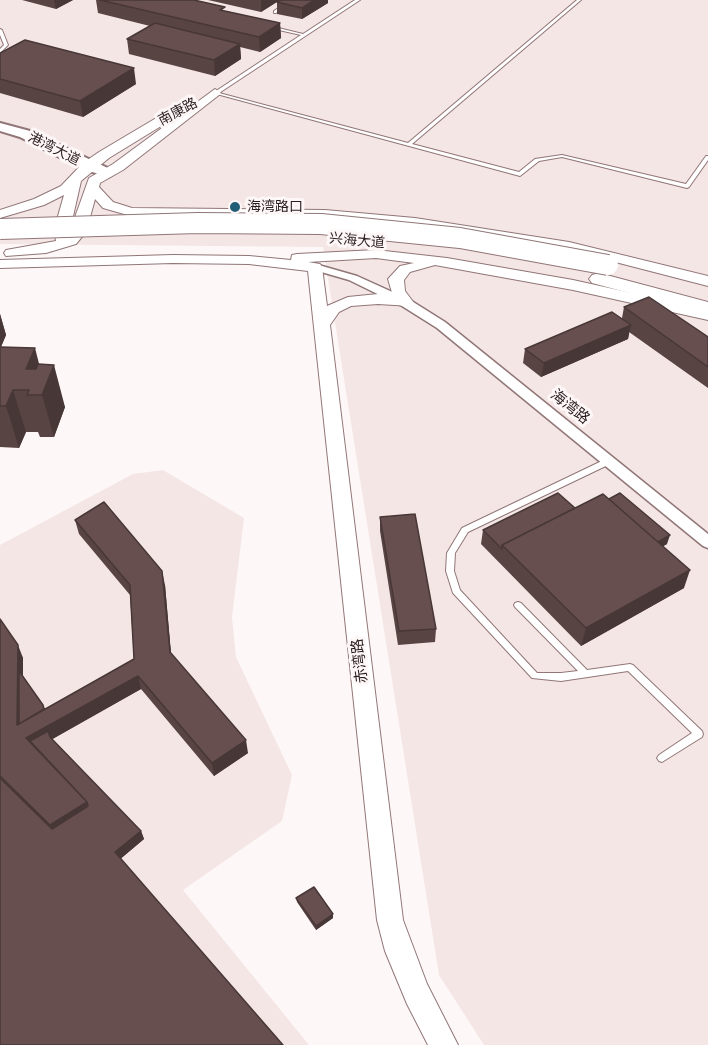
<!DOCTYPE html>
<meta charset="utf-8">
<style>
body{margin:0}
canvas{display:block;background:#fef7f7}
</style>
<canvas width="708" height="1045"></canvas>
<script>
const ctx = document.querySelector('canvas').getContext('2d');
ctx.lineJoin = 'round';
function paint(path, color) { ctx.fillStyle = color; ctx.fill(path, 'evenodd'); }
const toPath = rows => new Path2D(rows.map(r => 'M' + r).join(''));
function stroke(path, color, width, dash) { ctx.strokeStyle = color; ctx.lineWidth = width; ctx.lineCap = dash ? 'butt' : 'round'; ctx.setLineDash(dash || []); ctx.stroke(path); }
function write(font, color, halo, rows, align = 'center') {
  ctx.font = font + ' "IBM Plex Sans","Noto Sans SC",sans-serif'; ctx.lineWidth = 6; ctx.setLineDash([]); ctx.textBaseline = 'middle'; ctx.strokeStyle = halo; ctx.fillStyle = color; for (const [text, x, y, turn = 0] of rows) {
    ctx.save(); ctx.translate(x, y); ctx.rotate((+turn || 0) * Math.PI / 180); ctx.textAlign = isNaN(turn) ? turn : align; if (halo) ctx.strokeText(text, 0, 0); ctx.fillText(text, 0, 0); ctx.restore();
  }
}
paint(toPath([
 [0,0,708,0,708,1045,484,1045,439,975,323,247,0,244],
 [163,470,244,518,232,617,236,657,292,775,282,821,183,890,309,1045,0,1045,0,545,133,474]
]), '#f5e6e6');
const service = toPath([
 [290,0,295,0,276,13,274,13,274,11,290,0],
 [355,0,360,0,219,93,408,143,577,0,581,0,412,144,519,172,535,159,562,155,686,184,706,156,708,156,708,160,689,187,687,188,562,157,539,161,520,176,213,93,301,35,270,28,270,26,303,34,355,0],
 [0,29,2,30,8,45,0,53,0,49,4,45,0,35,0,29],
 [606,459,609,459,613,461,612,463,468,532,455,553,454,571,460,590,537,673,561,673,578,671,515,607,514,605,515,603,518,602,521,603,587,670,630,664,633,665,702,731,703,734,702,737,662,762,659,761,657,758,659,755,692,733,628,671,561,681,532,678,453,593,446,571,447,553,462,528,606,459]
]);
const minor = toPath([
 [315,264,357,276,410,300,445,322,708,534,708,548,703,546,437,328,402,306,349,280,311,269,311,265,315,264]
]);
const tertiary = toPath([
 [215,89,221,93,219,95,123,170,100,183,99,187,113,202,132,208,325,210,415,218,569,242,708,276,708,286,569,250,415,226,325,218,131,216,103,208,95,199,86,232,76,244,46,253,6,256,4,253,6,250,56,241,54,230,64,195,44,205,0,218,0,210,34,199,61,186,83,163,99,152,163,114,171,114,171,120,109,158,81,181,69,234,89,178,113,164,215,89],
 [376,250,447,258,573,280,708,310,708,320,573,290,435,265,410,272,404,280,405,291,414,303,411,306,378,304,351,306,339,312,330,325,403,920,427,984,458,1045,428,1045,407,1004,385,951,377,920,308,271,249,264,173,263,0,268,0,260,173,255,249,256,291,260,292,255,297,254,376,250],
 [376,258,414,263,400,266,388,279,393,296,378,294,348,297,327,306,322,267,320,264,308,262,376,258]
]);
const secondary = toPath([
 [0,123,30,131,116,172,108,177,83,169,20,137,0,131,0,123]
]);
const primary = toPath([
 [599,273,708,302,708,314,592,283,589,279,592,275,599,273]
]);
stroke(service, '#917677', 2);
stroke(minor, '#917677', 3);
stroke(tertiary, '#917677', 2);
stroke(secondary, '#917677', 4);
stroke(primary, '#917677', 2);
paint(service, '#fff');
paint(minor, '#fff');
paint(tertiary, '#fff');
paint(secondary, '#fff');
paint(primary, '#fff');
const primaryBridge = toPath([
 [0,229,198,223,321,224,460,238,608,265]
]);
stroke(primaryBridge, '#917677', 22, []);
stroke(primaryBridge, '#fff', 20);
paint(toPath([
 [22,0,73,0,56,9],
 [96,0,194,0,225,11,280,23,281,38,260,52,240,47,241,59,215,76,129,54,127,39,150,26,98,13],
 [208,0,280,0,261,12],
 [277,2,328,3,302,19,277,14],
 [0,53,136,84,83,117,0,93],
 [624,307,708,337,708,388,629,332,628,339,541,377,523,363,525,349,622,318],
 [0,314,6,335,1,347,39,364,65,407,54,437,40,437,38,432,26,432,19,448,0,447],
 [380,517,436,629,435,642,398,645,380,531],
 [75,520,165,585,171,654,248,753,214,776,141,689,52,739,141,831,144,839,120,859,0,1045,0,619,23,658,23,676,45,709,134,659,130,595,79,534],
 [483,530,667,544,663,546,684,588,581,646,481,544],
 [296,898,333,914,333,918,316,930,297,902]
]), '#594444');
paint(toPath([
 [54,0,73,0,56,9],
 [261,0,280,0,261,12],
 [314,0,328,0,328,3,302,19,302,8],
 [280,23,281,38,260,52,259,37],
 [240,44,241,59,215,76,214,60],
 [134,68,136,84,83,117,80,101],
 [0,314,6,335,0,349],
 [631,325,628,339,541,377,544,363],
 [35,348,45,387,54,365,65,407,54,437,42,395,26,369],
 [13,390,26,432,19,448,6,406],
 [670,535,667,544,648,555,650,546],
 [690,570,684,588,581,646,586,628],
 [162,571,165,585,172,665,170,652],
 [18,645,23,658,22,727,45,714,43,705,47,714,49,723,22,738,17,725],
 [138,676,141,689,35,749,26,738],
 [246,740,248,753,214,776,212,763],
 [87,802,91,815,56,837,50,825],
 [141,831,144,839,118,861,115,852],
 [333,914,333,918,316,930,316,926]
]), '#483737');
const building = toPath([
 [100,0,194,0,225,7,220,10,280,23,259,37,100,0],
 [281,0,314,0,302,8,277,2,281,0],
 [155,23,240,44,214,60,127,39,155,23],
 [25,40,134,68,80,101,0,79,0,53,25,40],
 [649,297,708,337,708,367,624,307,649,297],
 [612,312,631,325,544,363,525,349,612,312],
 [0,347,35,348,26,369,36,369,38,364,54,365,42,395,27,395,29,390,13,390,6,406,0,406,0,347],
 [558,493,575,508,502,545,502,549,483,530,558,493],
 [620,493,670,535,658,542,609,499,620,493],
 [603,494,690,570,586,628,502,545,603,494],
 [104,502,162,571,170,652,246,740,212,763,138,676,26,738,87,802,50,825,0,776,0,619,18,645,17,725,134,659,130,585,75,520,104,502],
 [415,514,436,629,399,631,380,517,415,514],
 [19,671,43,705,44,709,19,724,19,671],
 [48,731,50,737,141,831,115,852,283,1045,0,1045,0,778,52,829,88,806,87,802,30,741,48,731],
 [314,887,333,914,316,926,296,898,314,887]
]);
paint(building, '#674f4f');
stroke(building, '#483737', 1.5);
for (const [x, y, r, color] of [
 [235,207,6,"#225f76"]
]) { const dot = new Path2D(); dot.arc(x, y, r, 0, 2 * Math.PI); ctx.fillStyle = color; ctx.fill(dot); stroke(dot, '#fef7f7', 2); }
write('14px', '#291e1e', '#fef7f7', [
 ["南康路",178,112,-28],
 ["港湾大道",54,149,27],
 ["兴海大道",357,241,5]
]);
write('14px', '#291e1e', '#fef7f7', [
 ["海湾路口",247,207]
], 'left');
write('15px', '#291e1e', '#fef7f7', [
 ["海湾路",570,407,39],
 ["赤湾路",360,661,-97]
]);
</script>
